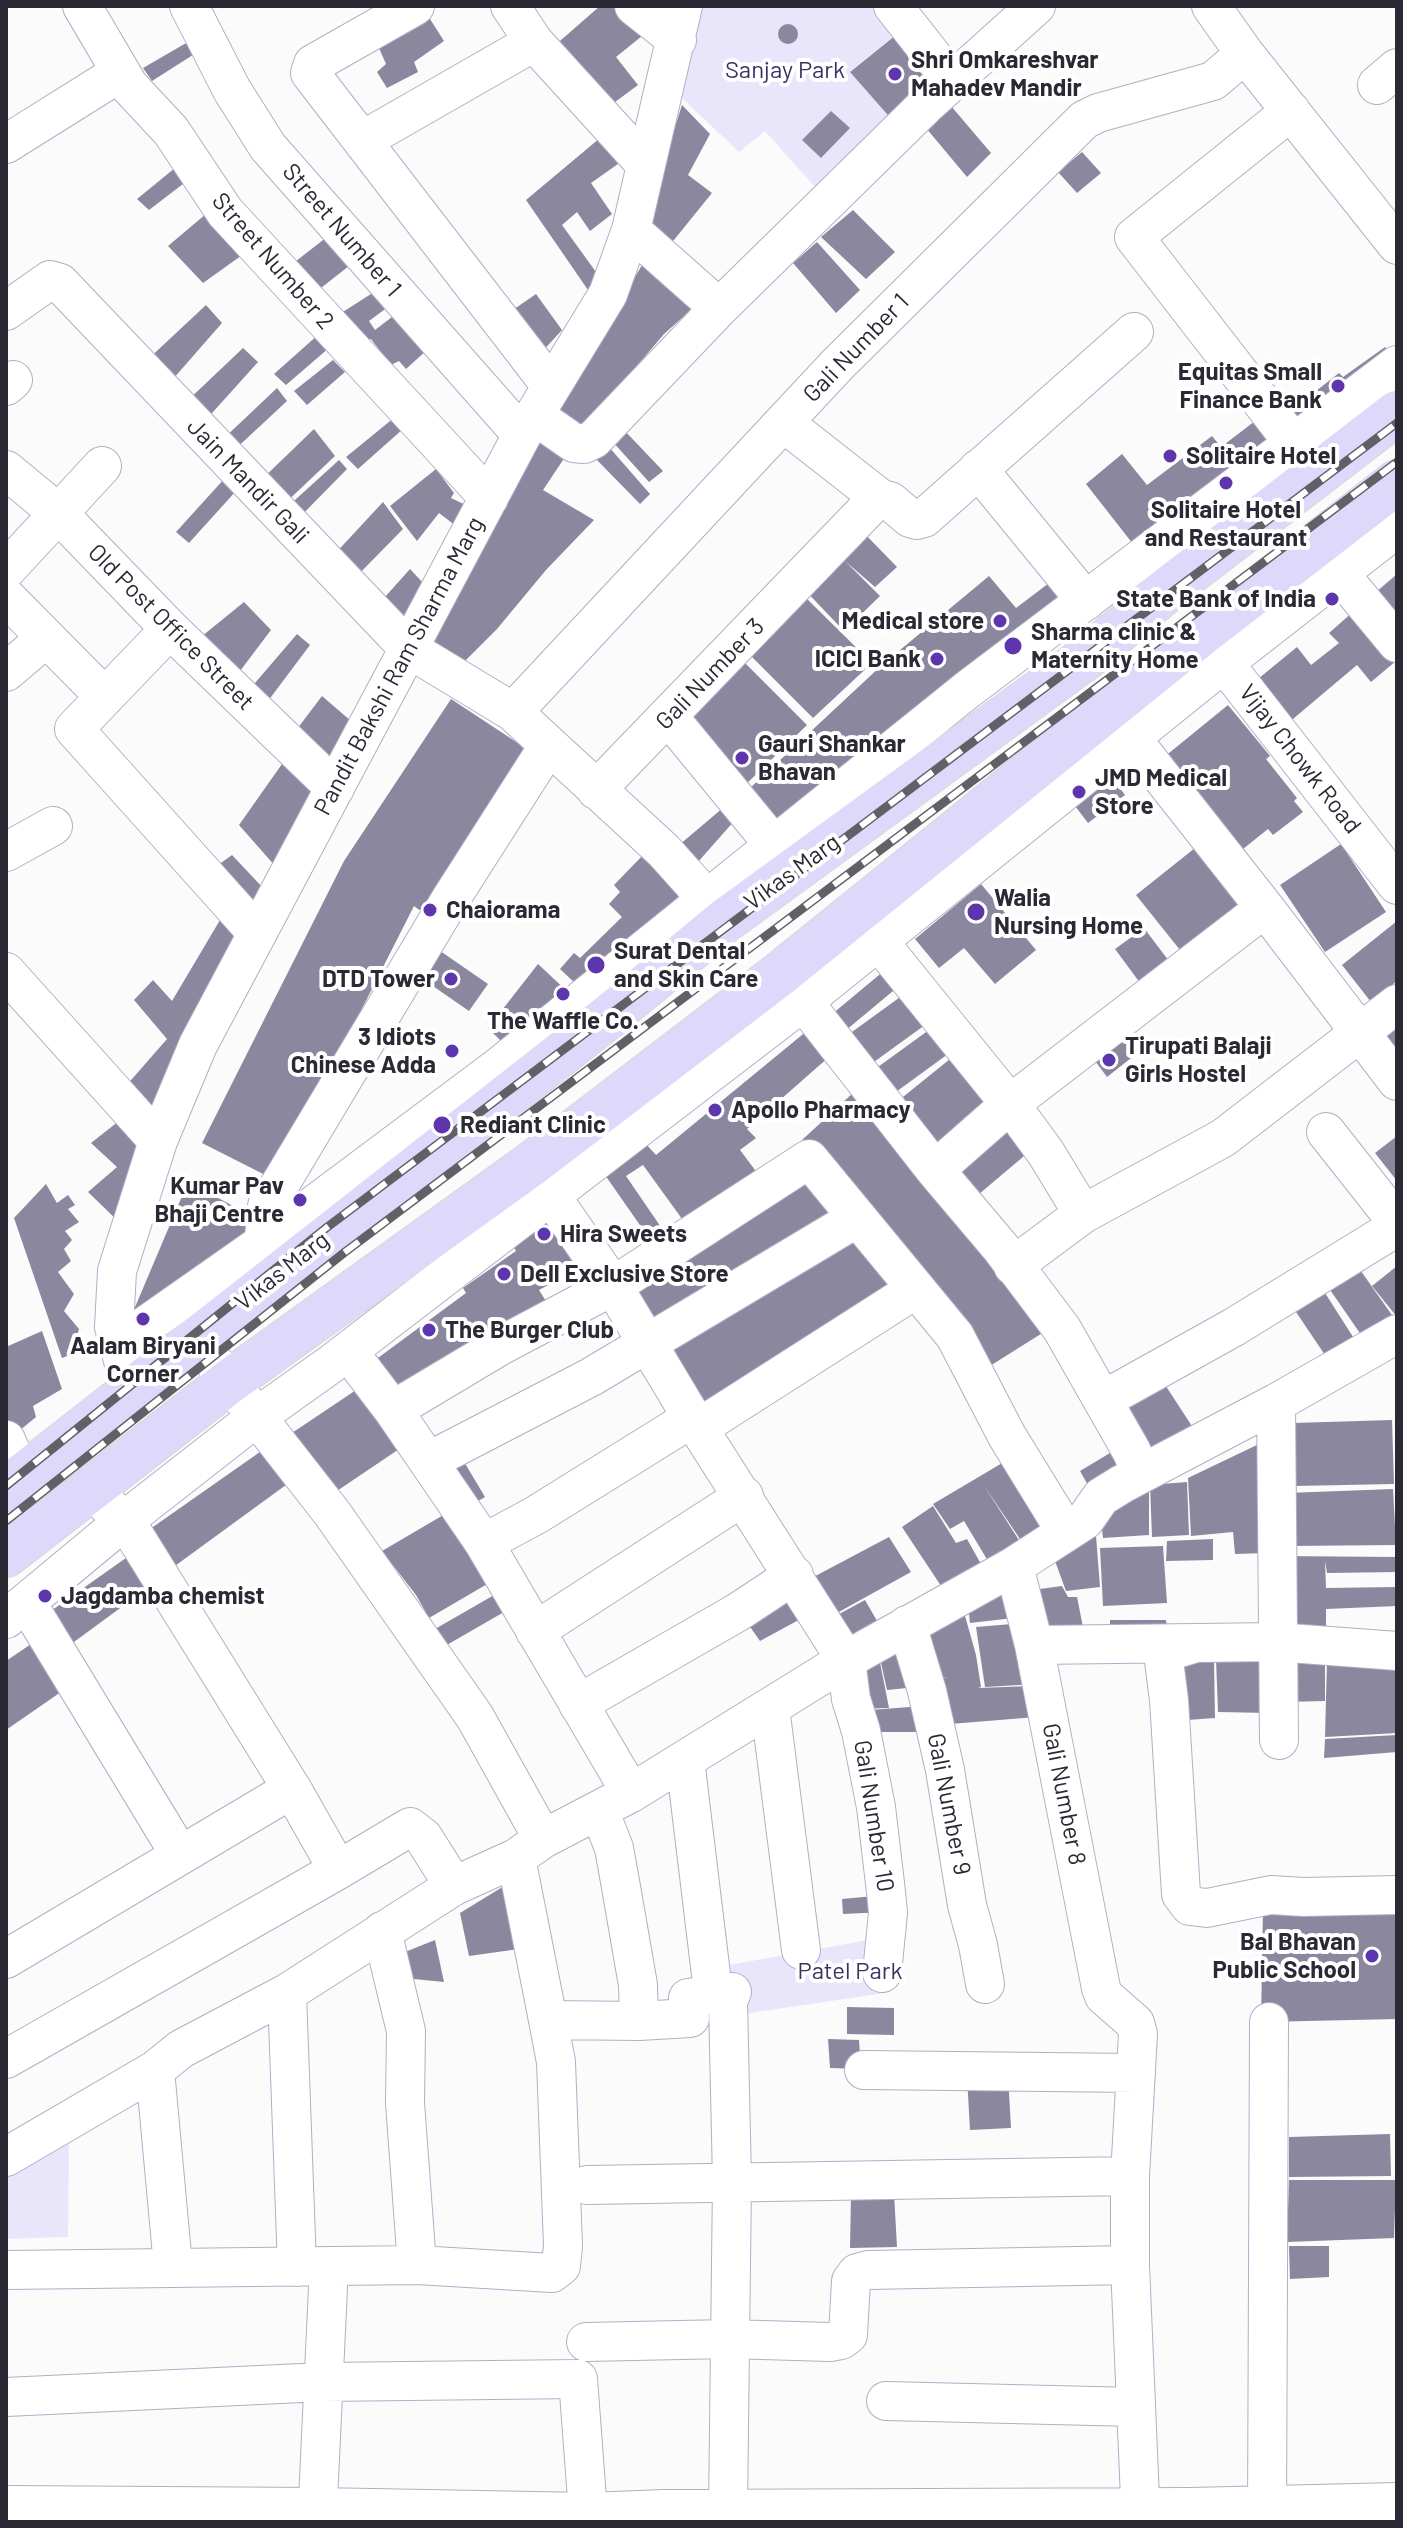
<!DOCTYPE html>
<style>
body{margin:0}
#map{position:relative;width:1403px;height:2528px;overflow:hidden;background:#fbfbfb;font-family:Barlow,sans-serif}
canvas{display:block}
.frame{position:absolute;inset:0;border:8px solid #2b2933;pointer-events:none}
</style>
<div id="map">
<canvas width="1403" height="2528"></canvas>
<div class="frame"></div>
</div>
<script>
const ctx = document.querySelector('canvas').getContext('2d');
ctx.lineJoin = 'round';
function paint(path, color) { ctx.fillStyle = color; ctx.fill(path, 'evenodd'); }
const toPath = rows => new Path2D(rows.map(r => 'M' + r).join(''));
function stroke(path, color, width, dash) { ctx.strokeStyle = color; ctx.lineWidth = width; ctx.lineCap = dash ? 'butt' : 'round'; ctx.setLineDash(dash || []); ctx.stroke(path); }
function write(font, color, halo, rows, align = 'center') {
  ctx.font = font + ' Barlow,sans-serif'; ctx.lineWidth = 8; ctx.setLineDash([]); ctx.textBaseline = 'middle'; ctx.strokeStyle = halo; ctx.fillStyle = color; for (const [text, x, y, turn = 0] of rows) {
    ctx.save(); ctx.translate(x, y); ctx.rotate((+turn || 0) * Math.PI / 180); ctx.textAlign = isNaN(turn) ? turn : align; if (halo) ctx.strokeText(text, 0, 0); ctx.fillText(text, 0, 0); ctx.restore();
  }
}
paint(toPath([
 [697,6,889,6,906,27,850,71,894,122,824,197,765,131,739,152,668,85],
 [874,1939,885,1993,736,2015,729,1965],
 [69,2139,68,2237,6,2239,6,2174]
]), '#e9e6fc');
paint(toPath([
 [600,6,616,6,642,36,616,57,638,85,607,108,553,47],
 [430,19,444,41,414,62,418,72,387,88,377,72,386,64,379,48],
 '778 34a10 10 0 1 1 20 0a10 10 0 1 1-20 0Z',
 [906,27,940,76,894,122,850,72],
 [200,35,207,46,152,81,143,68],
 [682,105,710,134,688,175,712,193,665,251,648,237,665,158],
 [951,106,991,153,967,177,926,128],
 [831,111,850,128,821,158,802,140],
 [600,138,618,164,591,183,612,214,590,231,577,212,562,225,596,272,588,290,526,200],
 [1082,152,1101,173,1077,193,1058,172],
 [186,159,196,174,149,210,137,199],
 [219,203,252,248,203,283,168,246],
 [853,210,895,252,866,279,821,237],
 [332,233,354,262,312,295,291,265],
 [817,242,860,290,836,313,793,263],
 [647,257,693,308,664,334,579,434,550,417],
 [385,285,396,301,369,321,375,330,401,310,428,349,406,369,399,361,391,365,371,339,359,345,335,317],
 [536,294,562,330,539,355,507,314],
 [206,305,222,323,166,387,144,363],
 [319,334,330,347,286,385,274,374],
 [1385,347,1390,353,1295,437,1280,419,1339,373,1343,377],
 [243,348,258,362,204,422,183,405],
 [333,360,345,372,307,405,294,391],
 [277,388,287,401,230,454,220,442],
 [395,417,403,429,358,469,346,457],
 [1259,418,1280,446,1133,544,1086,484,1122,454,1147,485,1212,436,1221,447],
 [314,429,335,456,281,507,257,484],
 [624,430,663,471,649,482,612,441],
 [544,435,569,451,543,490,594,520,546,570,497,629,461,665,425,647],
 [609,447,650,494,640,504,596,459],
 [339,460,347,469,295,522,284,510],
 [436,469,454,493,451,498,468,506,456,526,439,513,417,541,390,506],
 [225,478,236,491,189,543,176,532],
 [383,502,403,529,354,579,331,558],
 [862,531,897,567,875,587,845,561,880,596,844,631,801,586],
 [410,569,425,585,397,627,376,607],
 [1061,574,1076,594,765,832,735,802,882,665,989,576,1016,608],
 [1397,574,1397,634,1368,599],
 [805,597,872,663,813,718,749,654],
 [244,602,271,630,237,675,196,641],
 [1354,611,1396,661,1371,682,1357,665,1287,724,1253,683,1297,647,1311,665,1339,643,1329,633],
 [297,634,310,645,265,705,249,690],
 [744,662,807,725,739,791,683,724],
 [322,696,351,721,330,768,294,733],
 [451,699,539,757,432,919,414,906,275,1180,202,1143,344,861],
 [1228,705,1270,756,1266,759,1297,798,1294,801,1303,812,1273,835,1268,829,1233,857,1158,762],
 [289,754,321,782,276,867,239,825],
 [1106,770,1125,795,1088,823,1069,798],
 [724,807,735,820,690,871,672,851],
 [1205,840,1257,905,1188,960,1136,895],
 [1341,844,1386,912,1325,952,1280,885],
 [646,852,686,890,577,985,560,969,574,953,580,958,622,917,609,904,620,892,614,885],
 [232,855,266,891,256,913,214,868],
 [981,884,1036,950,995,984,964,948,939,968,915,939],
 [223,915,243,937,157,1120,125,1087,167,1039,134,1000,153,980,172,1001],
 [1397,921,1397,981,1371,1002,1342,965],
 [1144,928,1178,973,1149,995,1115,949],
 [433,946,488,984,469,1011,414,973],
 [538,964,569,993,506,1046,488,1028],
 [885,970,899,986,839,1036,825,1020],
 [914,987,936,1017,867,1067,845,1037],
 [1397,1013,1397,1052,1379,1026],
 [940,1022,959,1046,889,1097,871,1072],
 [1127,1025,1145,1047,1107,1077,1090,1054],
 [808,1030,830,1056,747,1129,756,1138,740,1150,758,1174,685,1223,643,1165,626,1176,665,1233,651,1241,605,1175,646,1144,656,1155],
 [955,1055,996,1107,934,1156,893,1105],
 [854,1092,1044,1332,982,1371,802,1140],
 [124,1117,147,1142,120,1223,88,1192,117,1167,91,1143],
 [1004,1119,1030,1151,972,1200,944,1168],
 [1397,1136,1397,1181,1375,1153],
 [800,1168,841,1219,654,1332,623,1280],
 [188,1182,254,1217,245,1237,130,1319],
 [46,1184,57,1203,68,1195,75,1205,68,1209,79,1222,65,1231,72,1240,64,1249,71,1261,58,1272,74,1294,64,1311,79,1329,72,1354,62,1358,14,1218],
 [548,1206,583,1266,539,1290,549,1306,395,1404,367,1366,466,1293,463,1288,516,1251,508,1237],
 [857,1222,908,1285,697,1409,658,1346],
 [1356,1264,1394,1318,1364,1339,1326,1284],
 [1397,1266,1397,1317,1372,1286],
 [1318,1282,1362,1351,1333,1367,1288,1300],
 [42,1331,62,1389,33,1406,36,1417,19,1431,8,1427,6,1420,6,1347],
 [1160,1377,1199,1437,1148,1465,1112,1406],
 [368,1382,411,1441,325,1499,280,1441],
 [1392,1420,1394,1484,1294,1486,1293,1423],
 [1261,1443,1266,1553,1235,1554,1233,1532,1191,1536,1188,1478],
 [267,1447,290,1482,168,1571,143,1534],
 [1115,1450,1125,1465,1089,1487,1080,1471],
 [1014,1456,1060,1531,1028,1551,983,1484,1024,1548,994,1571,964,1521,950,1529,933,1504],
 [463,1460,485,1497,463,1510,441,1473],
 [1187,1482,1189,1535,1152,1537,1150,1485],
 [1149,1484,1149,1535,1103,1538,1100,1511],
 [1393,1489,1396,1545,1289,1546,1287,1493],
 [933,1506,956,1543,967,1539,986,1573,949,1598,902,1527],
 [457,1507,501,1576,429,1618,416,1595,382,1551],
 [1095,1523,1100,1587,1066,1591,1051,1550],
 [889,1537,911,1572,828,1618,804,1582],
 [1213,1539,1213,1560,1166,1561,1167,1541],
 [1163,1546,1167,1603,1103,1606,1100,1548],
 [133,1553,153,1584,63,1650,41,1618],
 [1278,1556,1397,1557,1397,1572,1327,1573,1325,1561,1326,1588,1397,1587,1397,1606,1326,1609,1326,1632,1283,1633],
 [1007,1573,1022,1617,970,1623,967,1595],
 [1062,1586,1068,1597,1077,1597,1084,1632,1037,1637,1025,1591],
 [508,1587,518,1604,445,1646,435,1629],
 [792,1594,806,1616,760,1641,746,1621],
 [960,1598,976,1655,981,1687,978,1688,1031,1686,1036,1717,938,1725,926,1679,949,1677,927,1678,911,1627],
 [865,1600,884,1633,847,1656,828,1620],
 [1110,1620,1166,1620,1168,1638,1110,1638],
 [1024,1623,1036,1684,985,1687,976,1627],
 [903,1630,917,1687,887,1690,878,1649],
 [40,1638,71,1685,6,1730,6,1661],
 [878,1652,889,1708,858,1709,848,1666],
 [1268,1655,1270,1713,1218,1712,1216,1659],
 [1397,1660,1397,1733,1325,1737,1327,1661],
 [1214,1661,1215,1718,1173,1721,1169,1665],
 [1325,1661,1325,1701,1283,1702,1281,1664],
 [922,1706,927,1732,864,1732,858,1711],
 [1397,1735,1397,1752,1324,1758,1325,1739],
 [522,1875,533,1947,469,1956,460,1913],
 [885,1895,886,1912,843,1914,842,1899],
 [1263,1908,1397,1908,1397,2019,1261,2022],
 [435,1940,444,1982,404,1978,400,1954],
 [847,2007,894,2008,894,2035,847,2034],
 [828,2039,859,2040,861,2069,830,2068],
 [1008,2075,1011,2128,970,2130,967,2077],
 [1390,2134,1391,2176,1289,2177,1289,2137],
 [1289,2180,1396,2180,1394,2238,1287,2242],
 [894,2193,897,2247,850,2248,851,2195],
 [1289,2246,1329,2246,1329,2277,1290,2279]
]), '#8b879f');
const minor = toPath([
 [82,6,129,86,171,131,225,212,489,498],
 [189,6,232,90,268,147,522,435],
 [415,6,313,64,310,73,551,386],
 [510,6,534,42,646,165],
 [634,6,677,40],
 [893,6,952,81],
 [1211,6,1245,54,1397,245],
 [1377,85,1397,68],
 [1291,111,1134,237,1309,463],
 [363,140,534,42],
 [6,144,121,72],
 [631,230,719,308],
 [6,311,50,280,60,283,409,649,513,712,664,851,724,918],
 [6,386,13,380],
 [534,415,574,443,584,444,594,439,719,308,926,105,1036,6],
 [784,423,881,499],
 [978,469,1086,601],
 [6,470,57,512,170,629,335,788],
 [6,570,102,466],
 [1339,573,1397,643],
 [6,597,105,697],
 [170,629,74,729,257,933],
 [1210,645,1397,885],
 [6,672,46,638],
 [513,712,837,365,1084,120,1098,113,1213,81,1245,54],
 [668,716,774,845],
 [596,790,874,502,881,499,890,501,910,518,917,520,924,518,1134,332],
 [6,852,53,826],
 [1265,908,1397,1081],
 [879,942,1010,1104,1046,1153,1083,1214],
 [6,972,158,1141],
 [788,982,935,1170,1001,1248,1062,1329,1132,1452,1141,1474],
 [1326,1132,1397,1222],
 [935,1170,1010,1104,1265,908,1131,738],
 [536,1174,613,1286,692,1418,846,1660,851,1699,861,1731,876,1807,886,1892,888,1913,882,1973],
 [262,1259,267,1206,450,900,549,745],
 [1013,1266,1083,1214,1223,1138,1397,1004],
 [196,1339,332,1513,475,1717,543,1839],
 [119,1344,263,1243,497,1068,967,690,1397,365],
 [348,1351,393,1410,484,1543,631,1793],
 [124,1364,114,1327,117,1271,158,1141,198,1045,522,435,608,294,631,230,683,6],
 [1103,1400,1234,1327,1397,1227],
 [1276,1403,1279,1740],
 [393,1410,500,1346,613,1286,809,1159,955,1336,1007,1436,1066,1532],
 [700,1427,916,1289],
 [6,1440,22,1477],
 [429,1461,591,1377,857,1218],
 [484,1543,536,1515,692,1418],
 [1014,1566,1034,1645,1101,1988,1104,1996,1135,2023,1138,2034,1130,2176,1130,2265,1141,2522],
 [27,1603,180,1855],
 [6,1619,125,1520,258,1416,331,1364,804,1001,1224,663,1397,528],
 [907,1625,927,1691,945,1770,967,1905,978,1945,985,1984],
 [535,1631,744,1496],
 [1196,1643,1163,1653,1169,1700,1181,1894,1190,1906,1207,1908,1271,1895,1303,1897,1397,1895],
 [1034,1645,1276,1642,1397,1651],
 [578,1704,738,1612,794,1575],
 [770,1708,801,1950],
 [685,1760,712,1983],
 [599,1810,614,1848,621,1887,638,1985,639,2021],
 [516,1858,548,2020,639,2021,690,2018,688,1998,732,1992,728,2001,732,2181,728,2510],
 [338,1870,410,1827,423,1837,454,1886],
 [382,1931,406,2031,405,2103,417,2265],
 [6,1959,292,1789],
 [287,1993,297,2267],
 [6,2059,338,1870,292,1789,125,1520,107,1505],
 [155,2070,173,2266],
 [864,2070,1136,2073],
 [6,2157,155,2070,181,2049,287,1993,454,1886,516,1858,543,1839,631,1793,846,1660,1014,1566,1085,1520,1101,1497,1122,1484,1276,1403,1397,1334],
 [587,2185,1130,2176],
 [6,2270,417,2265,552,2273,561,2266,563,2246,556,2062,548,2020],
 [586,2342,728,2339,830,2342,841,2340,848,2335,851,2281,857,2273,868,2270,1130,2265],
 [6,2397,323,2382,578,2379,588,2512],
 [886,2401,1135,2407],
 [6,2505,318,2507,588,2512,665,2509,1190,2507,1397,2502],
 [317,2522,329,2266],
 [1267,2522,1269,2022]
]);
const major = toPath([
 [6,1489,607,1018,726,920,1087,657,1167,590,1397,413],
 [6,1555,230,1381,530,1165,781,973,1201,634,1397,482]
]);
stroke(minor, '#b2aec7', 40);
stroke(major, '#d9d8da', 46);
stroke(minor, '#fff', 38);
stroke(major, '#ded8fa', 44);
const rail = toPath([
 [6,1486,326,1228,1397,423],
 [6,1521,345,1252,1397,462]
]);
stroke(rail, '#616067', 9);
stroke(rail, '#fff', 6, [18]);
for (const [x, y, r, color] of [
 [895,74,8,"#5d36ae"],
 [1338,386,8,"#5d36ae"],
 [1170,456,8,"#5d36ae"],
 [1226,483,8,"#5d36ae"],
 [1332,599,8,"#5d36ae"],
 [1000,621,8,"#5d36ae"],
 [1013,646,10,"#5d36ae"],
 [937,659,8,"#5d36ae"],
 [742,758,8,"#5d36ae"],
 [1079,792,8,"#5d36ae"],
 [430,910,8,"#5d36ae"],
 [976,912,10,"#5d36ae"],
 [596,965,10,"#5d36ae"],
 [451,979,8,"#5d36ae"],
 [563,994,8,"#5d36ae"],
 [452,1051,8,"#5d36ae"],
 [1109,1060,8,"#5d36ae"],
 [715,1110,8,"#5d36ae"],
 [442,1125,10,"#5d36ae"],
 [300,1200,8,"#5d36ae"],
 [544,1234,8,"#5d36ae"],
 [504,1274,8,"#5d36ae"],
 [143,1319,8,"#5d36ae"],
 [429,1330,8,"#5d36ae"],
 [45,1596,8,"#5d36ae"],
 [1372,1956,8,"#5d36ae"]
]) { const dot = new Path2D(); dot.arc(x, y, r, 0, 2 * Math.PI); ctx.fillStyle = color; ctx.fill(dot); stroke(dot, '#fff', 3); }
write('bold 24px', '#2b2933', '#fff', [
 ["Shri Omkareshvar",911,60],
 ["Mahadev Mandir",911,88],
 ["Equitas Small",1322,372,"right"],
 ["Finance Bank",1322,400,"right"],
 ["Solitaire Hotel",1186,456],
 ["Solitaire Hotel",1226,510,"center"],
 ["and Restaurant",1226,538,"center"],
 ["State Bank of India",1316,599,"right"],
 ["Medical store",984,621,"right"],
 ["Sharma clinic &",1031,632],
 ["Maternity Home",1031,660],
 ["ICICI Bank",921,659,"right"],
 ["Gauri Shankar",758,744],
 ["Bhavan",758,772],
 ["JMD Medical",1095,778],
 ["Store",1095,806],
 ["Walia",994,898],
 ["Nursing Home",994,926],
 ["Chaiorama",446,910],
 ["Surat Dental",614,951],
 ["and Skin Care",614,979],
 ["DTD Tower",435,979,"right"],
 ["The Waffle Co.",563,1021,"center"],
 ["3 Idiots",436,1037,"right"],
 ["Chinese Adda",436,1065,"right"],
 ["Tirupati Balaji",1125,1046],
 ["Girls Hostel",1125,1074],
 ["Apollo Pharmacy",731,1110],
 ["Rediant Clinic",460,1125],
 ["Kumar Pav",284,1186,"right"],
 ["Bhaji Centre",284,1214,"right"],
 ["Hira Sweets",560,1234],
 ["Dell Exclusive Store",520,1274],
 ["The Burger Club",445,1330],
 ["Aalam Biryani",143,1346,"center"],
 ["Corner",143,1374,"center"],
 ["Jagdamba chemist",61,1596],
 ["Bal Bhavan",1356,1942,"right"],
 ["Public School",1356,1970,"right"]
], 'left');
write('24px', '#3d3065', '#fff', [
 ["Sanjay Park",785,70],
 ["Patel Park",850,1971]
]);
write('24px', '#2b2933', '#fff', [
 ["Street Number 1",342,230,49],
 ["Street Number 2",273,261,49],
 ["Gali Number 1",856,348,-46],
 ["Jain Mandir Gali",248,481,46],
 ["Old Post Office Street",171,627,45],
 ["Pandit Bakshi Ram Sharma Marg",399,666,-62],
 ["Gali Number 3",710,674,-46],
 ["Vijay Chowk Road",1300,759,52],
 ["Vikas Marg",792,872,-36],
 ["Vikas Marg",282,1271,-38],
 ["Gali Number 8",1064,1794,79],
 ["Gali Number 9",949,1804,79],
 ["Gali Number 10",874,1816,81]
]);
</script>
